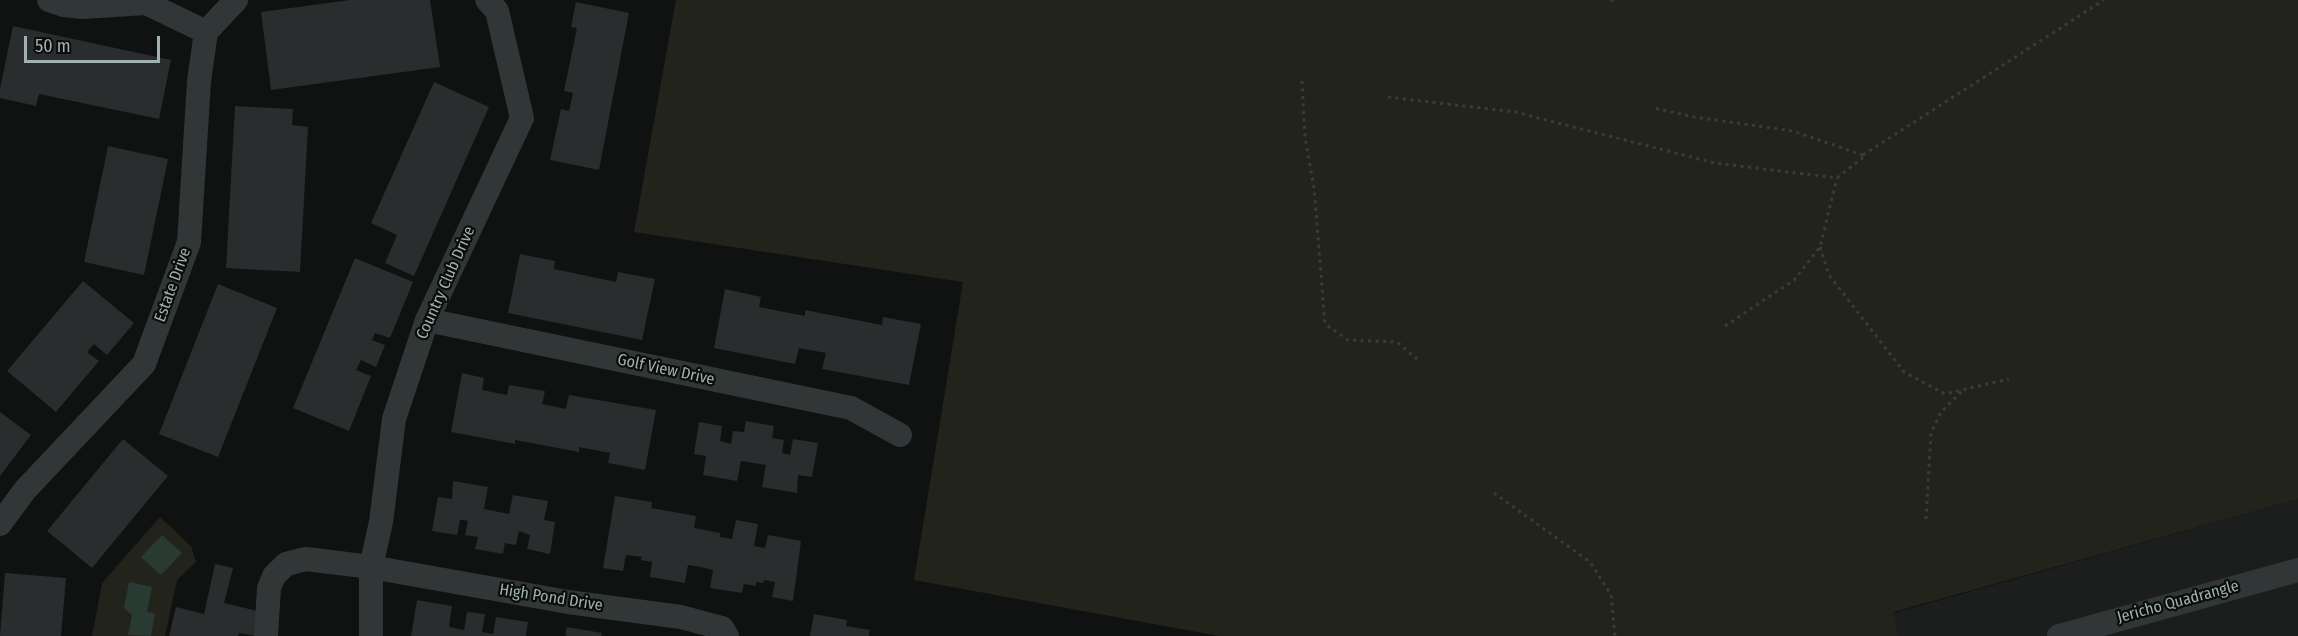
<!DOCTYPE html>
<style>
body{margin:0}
#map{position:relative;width:2298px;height:636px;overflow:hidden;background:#101111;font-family:"Fira Sans Condensed",sans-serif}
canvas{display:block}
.scale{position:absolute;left:24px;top:36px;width:136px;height:27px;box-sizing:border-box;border:3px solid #a0b2af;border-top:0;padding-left:8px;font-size:18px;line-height:21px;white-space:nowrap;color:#a0b2af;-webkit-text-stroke:4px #0b0c0c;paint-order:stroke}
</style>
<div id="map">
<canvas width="2298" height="636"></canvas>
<div class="scale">50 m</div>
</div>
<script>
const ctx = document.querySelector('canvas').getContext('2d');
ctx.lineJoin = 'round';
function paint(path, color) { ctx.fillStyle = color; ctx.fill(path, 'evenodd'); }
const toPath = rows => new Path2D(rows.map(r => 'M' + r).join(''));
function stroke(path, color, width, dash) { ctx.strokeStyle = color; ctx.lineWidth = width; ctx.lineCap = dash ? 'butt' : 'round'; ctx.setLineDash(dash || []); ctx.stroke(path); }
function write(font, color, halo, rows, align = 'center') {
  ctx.font = font + ' "Fira Sans Condensed",sans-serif'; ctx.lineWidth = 4.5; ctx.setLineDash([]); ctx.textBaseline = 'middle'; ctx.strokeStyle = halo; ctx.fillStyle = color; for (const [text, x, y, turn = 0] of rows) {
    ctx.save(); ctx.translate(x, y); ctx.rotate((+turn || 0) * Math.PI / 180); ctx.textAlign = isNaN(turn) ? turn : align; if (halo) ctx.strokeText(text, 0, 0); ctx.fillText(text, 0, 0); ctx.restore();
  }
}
paint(toPath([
 [2298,499,2298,636,1898,636,1894,613]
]), '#1c1e1e');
paint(toPath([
 [676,0,2298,0,2298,499,1894,612,1898,636,1219,636,914,580,963,282,634,232],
 [160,517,191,546,196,562,177,580,165,636,92,636,102,583]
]), '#22241c');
paint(toPath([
 [162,535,182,553,161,575,141,557],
 [129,582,152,587,147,612,155,613,151,636,128,635,132,615,124,608]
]), '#293a32');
paint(toPath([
 [350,0,430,0,440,67,271,90,261,12],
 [576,2,629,13,599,170,550,160,561,109,569,111,573,93,564,91,577,28,571,27],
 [13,26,171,60,159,119,39,94,36,106,0,98,0,89],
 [434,82,489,107,414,276,385,263,397,235,371,223],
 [235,106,293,109,292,125,308,127,300,272,226,268],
 [108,146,168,159,144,275,84,262],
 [520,254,555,261,554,269,616,282,618,272,655,279,642,340,508,313],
 [355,258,413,282,390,338,375,333,372,340,385,345,376,367,361,360,356,370,371,376,349,431,293,408],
 [83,281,134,323,107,355,94,344,87,352,99,361,56,412,7,371],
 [218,284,277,308,218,457,159,434],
 [725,289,761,297,759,307,805,316,805,310,882,325,883,317,921,324,909,385,822,369,826,353,799,348,795,364,714,348],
 [462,373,484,378,482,390,507,395,509,385,545,391,542,404,566,409,569,395,656,410,645,470,608,463,610,453,579,447,579,452,515,440,515,444,451,432],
 [0,412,31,435,0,476],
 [746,421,774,426,772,438,784,440,782,453,790,455,793,439,818,443,812,477,798,475,797,493,762,487,766,465,741,461,737,481,703,475,706,456,694,454,699,422,722,426,720,441,731,444,733,431,744,432],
 [123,439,168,476,92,568,47,531],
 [453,481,488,487,484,509,509,514,513,495,548,501,544,520,555,522,550,554,527,549,530,535,519,531,516,545,505,543,503,554,475,549,478,537,465,535,468,521,464,520,460,520,457,535,432,531,438,497,452,499],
 [615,496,652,502,651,508,696,516,694,528,720,533,720,537,732,539,736,520,758,524,754,546,765,548,768,535,801,541,793,601,772,597,775,582,764,580,763,583,756,582,756,586,744,584,742,593,710,588,713,570,700,567,688,565,685,583,650,577,652,562,641,560,642,557,626,555,623,571,603,568],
 [215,564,233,568,224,603,262,612,256,636,239,633,238,636,169,636,176,607,204,614],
 [5,573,66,578,61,636,0,636],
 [417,600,452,606,449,627,464,630,467,612,485,614,482,632,493,634,496,617,528,622,526,636,411,636],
 [814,614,847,620,846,626,870,630,869,636,810,636],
 [567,627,602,633,601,636,568,636,565,635]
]), '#2a2d2d');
stroke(toPath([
 [1612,0,1612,2],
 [1302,81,1305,138,1314,188,1325,324,1348,340,1397,342,1417,359],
 [1388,97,1515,112,1715,163,1837,178,1865,156,1793,131,1694,117,1654,108],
 [1863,155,2104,0],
 [1820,247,1829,275,1904,372,1945,394,2009,379],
 [1725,326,1794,280,1820,247,1837,178],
 [1494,493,1590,562,1611,595,1615,636],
 [1926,519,1931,433,1941,412,1962,391]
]), '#373d3c', 3, [3, 4.5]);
stroke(toPath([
 [49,0,64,5,82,7,146,3],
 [146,0,146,3,206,32],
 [427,320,851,408,900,435],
 [0,524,25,490,144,364,189,242,199,81,206,32,236,0],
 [266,636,269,588,274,576,286,564,306,559,371,567,568,602,681,617,722,628,727,636],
 [371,636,371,567,381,522,394,419,427,320,522,118,497,11,487,0],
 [2059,636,2298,570]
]), '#313636', 24);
write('16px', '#a0b2af', '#0b0c0c', [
 ["Country Club Drive",446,283,-66],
 ["Estate Drive",173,285,-70],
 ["Golf View Drive",666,370,12],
 ["High Pond Drive",551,598,9],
 ["Jericho Quadrangle",2178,602,-15]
]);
</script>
